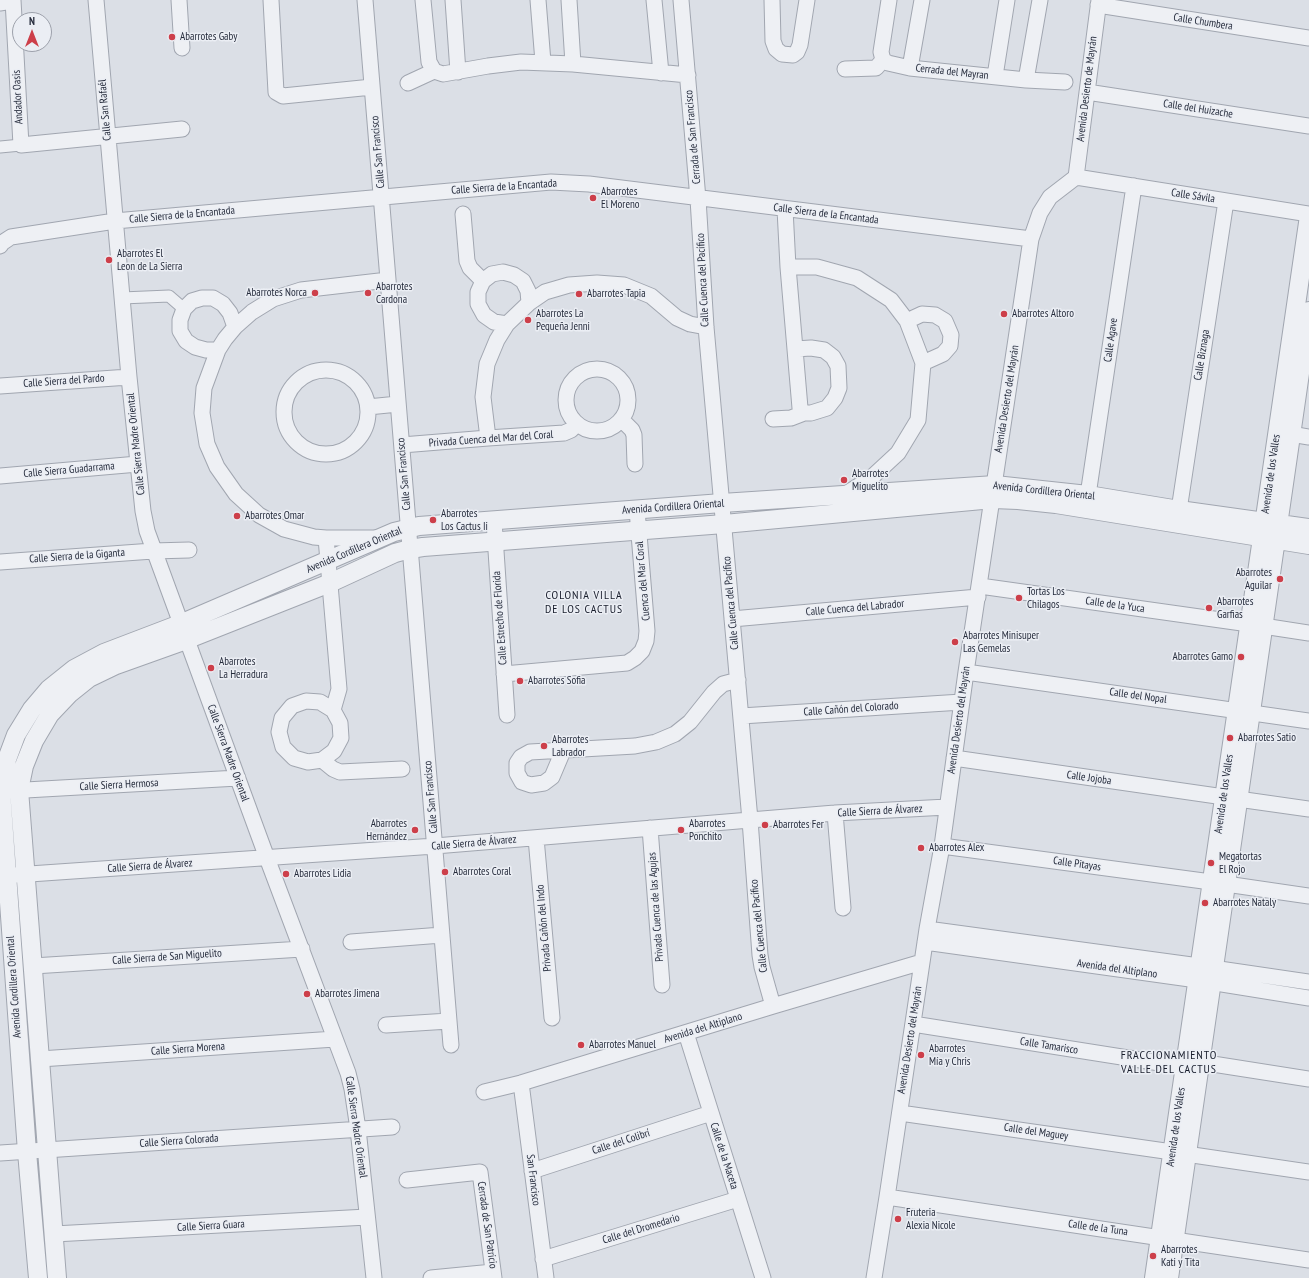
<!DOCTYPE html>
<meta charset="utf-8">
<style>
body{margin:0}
#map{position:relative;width:1309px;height:1278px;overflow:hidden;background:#dbdfe6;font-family:"PT Sans Narrow",sans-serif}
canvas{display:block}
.north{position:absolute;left:12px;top:12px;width:40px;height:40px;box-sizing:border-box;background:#ebeef4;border:1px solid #9ca0aa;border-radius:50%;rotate:0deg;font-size:11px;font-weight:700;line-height:16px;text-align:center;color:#262c3c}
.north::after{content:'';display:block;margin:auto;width:14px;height:18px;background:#cd3f4a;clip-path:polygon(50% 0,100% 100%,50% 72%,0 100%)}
</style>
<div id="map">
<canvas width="1309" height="1278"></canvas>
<div class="north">N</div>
</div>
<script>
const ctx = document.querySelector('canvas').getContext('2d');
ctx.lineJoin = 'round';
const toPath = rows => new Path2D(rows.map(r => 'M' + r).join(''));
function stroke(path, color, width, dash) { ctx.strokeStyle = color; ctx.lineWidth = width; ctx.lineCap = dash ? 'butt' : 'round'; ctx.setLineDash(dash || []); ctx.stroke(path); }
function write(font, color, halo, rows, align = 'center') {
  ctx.font = font + ' "PT Sans Narrow",sans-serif'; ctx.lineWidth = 3; ctx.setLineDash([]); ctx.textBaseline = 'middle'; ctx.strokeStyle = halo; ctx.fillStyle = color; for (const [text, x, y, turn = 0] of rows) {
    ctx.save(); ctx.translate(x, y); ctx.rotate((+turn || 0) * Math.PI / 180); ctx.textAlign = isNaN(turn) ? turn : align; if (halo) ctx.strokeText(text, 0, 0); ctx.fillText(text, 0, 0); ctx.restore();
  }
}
const pedestrian = toPath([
 [0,5,13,3],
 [0,147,21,145],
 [122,298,169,296,184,309]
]);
const minor = toPath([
 [13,0,21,145,182,129],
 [96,0,129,377,143,511,147,531,267,858,348,1073,352,1089,358,1129,374,1278],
 [179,0,182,48],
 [271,0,276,92,283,96,372,87],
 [365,0,451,1045],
 [423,0,429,62,434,71,443,74,488,66,521,62,573,64,688,75],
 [453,0,458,72],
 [538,0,543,62],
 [569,0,573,64],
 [654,0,661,73],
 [681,0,698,199,706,327,750,820,760,955,762,967,773,1006],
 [772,0,773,41,776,49,782,54,793,55,797,52,800,45,807,0],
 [889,0,881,52,883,60,888,63,910,68,1026,80,1065,82],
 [1098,5,1309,38],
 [910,68,922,0],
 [845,69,876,68,883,60],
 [995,76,1007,0],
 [1026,80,1040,0],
 [408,83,434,71],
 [1087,92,1309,126],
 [1076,177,1309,214],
 [1076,177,1099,0],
 [785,209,788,267,800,408,804,413],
 [463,214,467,261,470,268,483,281],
 [0,246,2,243,11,237,115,221,551,182,589,184,1031,239],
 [788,267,817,267,857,278,891,300,907,321,923,363,918,420,898,453,871,478,844,495],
 [907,321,922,314,935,315,945,321,951,335,950,346,943,354,923,363],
 [507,324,494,322,484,315,478,304,478,292,483,281,492,274,503,272,514,275,523,281,528,291,529,303],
 [218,350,206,350,195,347,186,341,180,331,180,320,184,309,192,301,202,298,213,298,223,304,230,313,235,327],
 '566 400a31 31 0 1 1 62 0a31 31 0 1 1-62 0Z',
 '284 412a42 42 0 1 1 84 0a42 42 0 1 1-84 0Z',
 [0,386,129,377],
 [368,407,398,404],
 [773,419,791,418,804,413,811,413,827,408,835,398,839,388,838,366,833,357,824,350,811,348,795,349],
 [622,420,632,430,634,435,635,464],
 [1291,434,1309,437],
 [488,438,483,397,487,364,497,340,507,324,529,303,545,292,569,285,597,283,624,285,651,296,677,318,690,324,706,327],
 [402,445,488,438,564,433,571,430,577,424],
 [0,476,138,464],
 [1088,495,1134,186],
 [1179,510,1226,201],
 [494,521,507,715],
 [326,538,379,538],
 [0,562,153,551,189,550],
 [980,586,1249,624],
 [732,619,978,597],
 [1263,626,1309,633],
 [966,672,1309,721],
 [504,674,627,663,635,658,642,651,646,641,647,631,637,510],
 [333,710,320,702,306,701,292,706,282,718,279,732,283,747,294,758,308,762,322,760,334,751,341,738,340,723,333,710,339,689,326,538,314,537,284,529,259,515,236,494,217,467,207,444,202,413,204,388,218,350,225,339,235,327,252,312,273,299,301,290,388,280],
 [741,716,962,702],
 [563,751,552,777,544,783,531,785,522,782,517,773,517,763,521,757,530,752,635,746,656,742,675,734,690,722,714,692,723,684,738,680],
 [954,758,1224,797],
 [322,760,333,769,340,772,402,769],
 [8,791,238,778],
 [1238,799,1309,809],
 [835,813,843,908],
 [650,828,662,985],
 [536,838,552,1018],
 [942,846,1211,882],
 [15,875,435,846,835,813,947,807],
 [1226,884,1309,896],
 [927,929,1199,966,1309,982],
 [351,942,442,935],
 [925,942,1197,980,1309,998],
 [33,966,302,949],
 [913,1024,1185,1067],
 [386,1025,449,1021],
 [686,1033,763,1278],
 [40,1059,335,1039],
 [1200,1062,1309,1079],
 [521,1083,546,1278],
 [484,1092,521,1083,773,1006,922,962],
 [900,1113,1172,1152],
 [0,1153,392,1127],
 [1186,1154,1309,1172],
 [532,1171,711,1113],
 [407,1180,480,1172,494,1278],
 [887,1197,1309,1260],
 [54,1234,367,1217],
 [543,1259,738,1199],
 [431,1278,493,1272],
 [874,1278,887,1197,927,929,942,846,966,672,1031,239,1040,213,1050,197,1076,177]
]);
const tertiary = toPath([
 [38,1278,27,1152,1,791,7,759,16,735,32,709,49,689,74,669,104,653,180,624,394,532,419,526,722,503,995,485,1088,495,1179,510,1309,528],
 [57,1278,19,790,24,766,34,741,50,714,69,694,89,678,116,665,186,640,330,583,395,553,410,549,423,547,724,524,993,499,1018,500,1056,504,1309,545],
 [1154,1278,1309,216],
 [1169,1278,1309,311]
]);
stroke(pedestrian, '#a1a6b0', 13);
stroke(minor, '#a1a6b0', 17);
stroke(tertiary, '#a1a6b0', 20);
stroke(pedestrian, '#eef0f4', 11);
stroke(minor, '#eef0f4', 15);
stroke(tertiary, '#eef0f4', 18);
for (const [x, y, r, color] of [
 [172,37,4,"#cd3f4a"],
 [593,198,4,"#cd3f4a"],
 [109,260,4,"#cd3f4a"],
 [315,293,4,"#cd3f4a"],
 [368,293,4,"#cd3f4a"],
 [579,294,4,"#cd3f4a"],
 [1004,314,4,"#cd3f4a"],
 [528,320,4,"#cd3f4a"],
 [844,480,4,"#cd3f4a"],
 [237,516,4,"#cd3f4a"],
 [433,520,4,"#cd3f4a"],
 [1280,579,4,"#cd3f4a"],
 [1019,598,4,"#cd3f4a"],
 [1209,608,4,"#cd3f4a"],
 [955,642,4,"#cd3f4a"],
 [1241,657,4,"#cd3f4a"],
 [211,668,4,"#cd3f4a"],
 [520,681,4,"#cd3f4a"],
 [1230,738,4,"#cd3f4a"],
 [544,746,4,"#cd3f4a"],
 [765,825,4,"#cd3f4a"],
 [415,830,4,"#cd3f4a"],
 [681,830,4,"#cd3f4a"],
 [921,848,4,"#cd3f4a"],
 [1211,863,4,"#cd3f4a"],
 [445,872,4,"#cd3f4a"],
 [286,874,4,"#cd3f4a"],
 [1205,903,4,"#cd3f4a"],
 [307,994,4,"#cd3f4a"],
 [581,1045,4,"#cd3f4a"],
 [921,1055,4,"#cd3f4a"],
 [898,1219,4,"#cd3f4a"],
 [1153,1256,4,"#cd3f4a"]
]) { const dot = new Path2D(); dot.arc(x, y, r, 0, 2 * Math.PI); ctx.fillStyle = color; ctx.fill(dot); stroke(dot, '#ebeef4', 1.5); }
write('11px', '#262c3c', '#ebeef4', [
 ["Calle Chumbera",1203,22,9],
 ["Cerrada del Mayran",952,72,6],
 ["Avenida Desierto de Mayrán",1087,89,-83],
 ["Andador Oasis",18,97,-93],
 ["Calle del Huizache",1198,109,9],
 ["Calle San Rafaél",105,110,-95],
 ["Cerrada de San Francisco",693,137,-95],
 ["Calle San Francisco",378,152,-95],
 ["Calle Sierra de la Encantada",504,187,-4],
 ["Calle Sávila",1193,196,9],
 ["Calle Sierra de la Encantada",826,214,7],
 ["Calle Sierra de la Encantada",182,215,-5],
 ["Calle Cuenca del Pacífico",703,280,-93],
 ["Calle Agave",1111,340,-82],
 ["Calle Biznaga",1202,355,-81],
 ["Calle Sierra del Pardo",64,381,-4],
 ["Avenida Desierto del Mayrán",1007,399,-81],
 ["Privada Cuenca del Mar del Coral",491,439,-4],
 ["Calle Sierra Madre Oriental",136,444,-96],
 ["Calle Sierra Guadarrama",69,470,-5],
 ["Calle San Francisco",404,474,-95],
 ["Avenida de los Valles",1271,474,-82],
 ["Avenida Cordillera Oriental",1044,491,6],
 ["Avenida Cordillera Oriental",673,507,-4],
 ["Avenida Cordillera Oriental",354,550,-23],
 ["Calle Sierra de la Giganta",77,556,-4],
 ["Cuenca del Mar Coral",643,581,-95],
 ["Calle Cuenca del Pacífico",731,603,-95],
 ["Calle de la Yuca",1115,605,8],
 ["Calle Cuenca del Labrador",855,608,-5],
 ["Calle Estrecho de Florida",500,618,-94],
 ["Calle del Nopal",1138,696,8],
 ["Calle Cañón del Colorado",851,709,-4],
 ["Avenida Desierto del Mayrán",959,720,-82],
 ["Calle Sierra Madre Oriental",228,753,70],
 ["Calle Jojoba",1089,778,8],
 ["Calle Sierra Hermosa",119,785,-3],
 ["Avenida de los Valles",1224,794,-82],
 ["Calle San Francisco",431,797,-95],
 ["Calle Sierra de Álvarez",880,811,-3],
 ["Calle Sierra de Álvarez",474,843,-5],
 ["Calle Pitayas",1077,864,8],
 ["Calle Sierra de Álvarez",150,866,-4],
 ["Privada Cuenca de las Agujas",656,907,-94],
 ["Calle Cuenca del Pacífico",759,926,-96],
 ["Privada Cañón del Indo",544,928,-95],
 ["Calle Sierra de San Miguelito",167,957,-4],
 ["Avenida del Altiplano",1117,969,8],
 ["Avenida Cordillera Oriental",14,987,-94],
 ["Avenida del Altiplano",703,1028,-17],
 ["Avenida Desierto del Mayrán",910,1040,-81],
 ["Calle Tamarisco",1049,1046,9],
 ["Calle Sierra Morena",188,1049,-4],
 ["Calle Sierra Madre Oriental",356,1127,82],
 ["Avenida de los Valles",1176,1127,-82],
 ["Calle del Maguey",1036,1132,8],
 ["Calle Sierra Colorada",179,1141,-4],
 ["Calle del Colibrí",621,1142,-18],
 ["Calle de la Maceta",724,1156,72],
 ["San Francisco",533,1180,83],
 ["Cerrada de San Patricio",487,1225,82],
 ["Calle Sierra Guara",211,1226,-3],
 ["Calle de la Tuna",1098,1228,8],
 ["Calle del Dromedario",641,1229,-17]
]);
write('11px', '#262c3c', '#ebeef4', [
 ["Abarrotes Gaby",180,37],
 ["Abarrotes",601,192],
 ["El Moreno",601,205],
 ["Abarrotes El",117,254],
 ["Leon de La Sierra",117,267],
 ["Abarrotes",376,287],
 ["Cardona",376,300],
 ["Abarrotes Norca",307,293,"right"],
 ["Abarrotes Tapia",587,294],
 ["Abarrotes La",536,314],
 ["Pequeña Jenni",536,327],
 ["Abarrotes Altoro",1012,314],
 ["Abarrotes",852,474],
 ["Miguelito",852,487],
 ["Abarrotes",441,514],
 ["Los Cactus Ii",441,527],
 ["Abarrotes Omar",245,516],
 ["Abarrotes",1272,573,"right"],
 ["Aguilar",1272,586,"right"],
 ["Tortas Los",1027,592],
 ["Chilagos",1027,605],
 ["Abarrotes",1217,602],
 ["Garfias",1217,615],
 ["Abarrotes Minisuper",963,636],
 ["Las Gemelas",963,649],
 ["Abarrotes Gamo",1233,657,"right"],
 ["Abarrotes",219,662],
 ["La Herradura",219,675],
 ["Abarrotes Sofia",528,681],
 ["Abarrotes Satio",1238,738],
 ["Abarrotes",552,740],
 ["Labrador",552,753],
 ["Abarrotes",407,824,"right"],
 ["Hernández",407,837,"right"],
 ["Abarrotes",689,824],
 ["Ponchito",689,837],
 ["Abarrotes Fer",773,825],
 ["Abarrotes Alex",929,848],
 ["Megatortas",1219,857],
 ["El Rojo",1219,870],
 ["Abarrotes Coral",453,872],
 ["Abarrotes Lidia",294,874],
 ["Abarrotes Nataly",1213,903],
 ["Abarrotes Jimena",315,994],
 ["Abarrotes Manuel",589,1045],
 ["Abarrotes",929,1049],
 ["Mía y Chris",929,1062],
 ["Fruteria",906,1213],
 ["Alexia Nicole",906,1226],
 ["Abarrotes",1161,1250],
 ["Kati y Tita",1161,1263]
], 'left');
ctx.letterSpacing = '1px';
write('12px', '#181d2c', '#ebeef4', [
 ["COLONIA VILLA",584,596],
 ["DE LOS CACTUS",584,610],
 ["FRACCIONAMIENTO",1169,1056],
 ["VALLE DEL CACTUS",1169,1070]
]);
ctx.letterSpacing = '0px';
</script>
